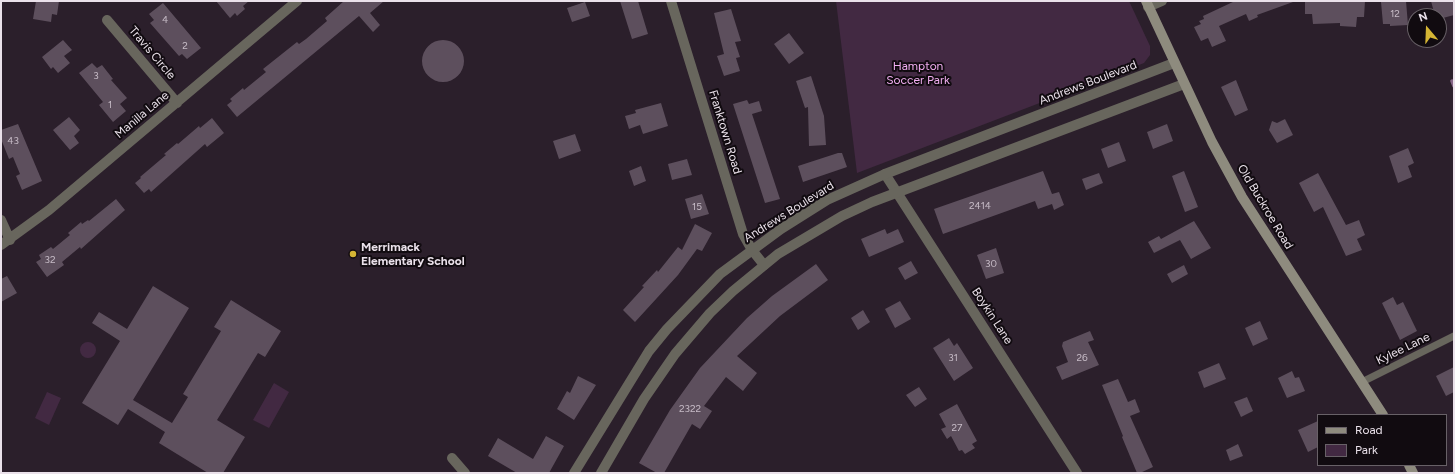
<!DOCTYPE html>
<style>
body{margin:0}
#map{position:relative;width:1455px;height:474px;overflow:hidden;background:#2b1f2b;font-family:Figtree,sans-serif}
canvas{display:block}
.frame{position:absolute;inset:0;border:2px solid #eae1ea;pointer-events:none}
.legend{position:absolute;left:1317px;top:414px;width:130px;height:52px;box-sizing:border-box;background:#110b10;border:1px solid #686167;margin:0;padding:5px 7px;list-style:none;font-size:12px;color:#eae1ea}
.legend li{display:flex;align-items:center;gap:8px;height:20px}
.legend b{width:20px;border:1px solid #686167}
.north{position:absolute;left:1407px;top:8px;width:40px;height:40px;box-sizing:border-box;background:#110b10;border:1px solid #686167;border-radius:50%;rotate:341deg;font-size:11px;font-weight:700;line-height:16px;text-align:center;color:#eae1ea}
.north::after{content:'';display:block;margin:auto;width:14px;height:18px;background:#d5b534;clip-path:polygon(50% 0,100% 100%,50% 72%,0 100%)}
</style>
<div id="map">
<canvas width="1455" height="474"></canvas>
<div class="frame"></div>
<ul class="legend">
<li><b style="height:5px;background:#8e8b7e"></b>Road</li>
<li><b style="height:11px;background:#422942"></b>Park</li>
</ul>
<div class="north">N</div>
</div>
<script>
const ctx = document.querySelector('canvas').getContext('2d');
ctx.lineJoin = 'round';
function paint(path, color) { ctx.fillStyle = color; ctx.fill(path, 'evenodd'); }
const toPath = rows => new Path2D(rows.map(r => 'M' + r).join(''));
function stroke(path, color, width, dash) { ctx.strokeStyle = color; ctx.lineWidth = width; ctx.lineCap = dash ? 'butt' : 'round'; ctx.setLineDash(dash || []); ctx.stroke(path); }
function write(font, color, halo, rows, align = 'center') {
  ctx.font = font + ' Figtree,sans-serif'; ctx.lineWidth = 4; ctx.setLineDash([]); ctx.textBaseline = 'middle'; ctx.strokeStyle = halo; ctx.fillStyle = color; for (const [text, x, y, turn = 0] of rows) {
    ctx.save(); ctx.translate(x, y); ctx.rotate((+turn || 0) * Math.PI / 180); ctx.textAlign = isNaN(turn) ? turn : align; if (halo) ctx.strokeText(text, 0, 0); ctx.fillText(text, 0, 0); ctx.restore();
  }
}
paint(toPath([
 [836,1,1129,1,1150,46,1150,55,1144,63,857,173],
 '80 350a8 8 0 1 1 16 0a8 8 0 1 1-16 0Z',
 [274,383,289,392,269,428,253,420],
 [47,392,61,398,49,425,35,418]
]), '#422942');
stroke(toPath([
 [1452,81,1454,86]
]), '#856586', 3.5);
paint(toPath([
 [36,1,59,1,57,15,52,14,51,22,33,19],
 [216,1,249,1,243,6,245,9,237,16,235,13,230,18],
 [344,1,384,1,370,13,380,25,373,32,359,16,237,117,227,105,232,101,230,99,243,88,244,90,266,72,263,69,297,42,299,44,306,39,327,21,325,18],
 [620,1,638,1,648,34,632,39],
 [1235,1,1293,1,1293,2,1257,15,1258,17,1249,21,1246,14,1219,26,1226,41,1212,47,1208,38,1201,41,1194,27,1201,24,1199,21,1204,19,1203,16],
 [1305,1,1365,1,1364,17,1357,17,1356,27,1340,26,1340,23,1313,24,1312,14,1305,14],
 [1390,1,1406,1,1408,25,1390,26,1390,24,1383,24,1381,2],
 [1431,1,1454,1,1454,15,1443,18,1443,16,1435,16],
 [585,2,590,16,572,22,567,8],
 [163,3,201,48,187,59,182,54,179,56,150,23,154,20,149,14],
 [731,9,741,41,735,42,740,57,736,58,740,71,724,76,717,56,724,54,714,13],
 [789,33,804,53,789,64,774,44],
 [63,40,72,50,64,56,70,63,58,73,53,67,51,69,42,57],
 '422 61a21 21 0 1 1 42 0a21 21 0 1 1-42 0Z',
 [92,63,97,68,102,65,113,79,111,80,127,98,120,104,126,111,113,122,99,105,103,102,79,73],
 [811,76,824,116,826,145,809,146,808,107,805,108,796,81],
 [1236,80,1248,110,1235,116,1221,87],
 [747,100,749,104,759,101,762,111,752,114,780,199,765,203,733,104],
 [661,103,668,126,643,134,640,125,629,129,625,116,636,113,635,110],
 [69,117,80,130,74,136,79,143,70,150,53,130],
 [212,118,224,133,207,147,205,144,151,192,149,189,144,193,135,183,141,178,140,177,166,155,164,154,177,143,178,144,199,126,200,128],
 [1285,119,1293,135,1277,143,1269,130,1272,121,1277,123],
 [18,124,42,181,22,190,16,176,20,174,13,157,9,159,1,139,1,130],
 [1167,124,1173,141,1153,149,1147,132],
 [575,134,581,151,559,159,553,141],
 [1119,142,1126,161,1108,168,1101,149],
 [1408,148,1414,163,1408,166,1412,177,1398,183,1389,156],
 [838,153,842,153,847,167,803,182,798,166],
 [687,159,692,175,672,180,668,164],
 [641,166,646,181,634,186,629,171],
 [1043,171,1052,194,1059,192,1064,205,1054,210,1052,204,1038,209,1035,201,943,234,934,209],
 [1184,171,1198,207,1185,212,1172,176],
 [1099,173,1103,183,1086,190,1082,179],
 [1318,173,1346,225,1359,220,1365,235,1357,239,1362,250,1346,256,1323,207,1314,212,1299,183],
 [702,194,709,214,691,219,685,199],
 [116,199,125,210,81,249,80,247,62,262,64,265,47,277,36,262,41,259,39,255,51,247,53,249,70,235,68,233,81,222,82,224,88,220,89,221],
 [1194,221,1211,248,1191,259,1180,240,1154,253,1148,242,1159,236,1161,239],
 [695,224,712,233,702,251,697,249,678,275,635,322,623,310,644,287,642,286,657,270,658,272,678,247,682,250],
 [885,229,887,234,898,229,904,242,869,257,861,239],
 [996,248,1004,273,986,279,977,255],
 [911,261,918,273,905,280,898,268],
 [816,264,828,280,780,316,737,356,757,373,743,391,726,377,704,406,712,411,700,429,692,424,664,473,657,473,639,463,670,410,700,368,747,318,772,296],
 [1184,265,1188,274,1172,283,1167,274],
 [7,276,17,293,1,302,1,279],
 [153,286,189,308,133,400,172,423,188,397,183,394,221,331,214,327,231,300,281,331,265,357,258,353,217,420,245,437,223,473,208,473,159,443,165,432,128,409,118,425,82,403,120,341,92,323,99,312,127,329],
 [1393,297,1397,305,1403,302,1417,331,1400,340,1382,303],
 [900,301,911,319,895,328,885,309],
 [863,310,870,322,858,330,851,318],
 [1260,321,1268,339,1253,346,1245,328],
 [1090,331,1094,340,1088,342,1099,365,1062,380,1056,367,1068,362,1062,346,1063,342],
 [949,338,954,346,957,343,973,368,954,381,933,348],
 [1219,363,1226,379,1204,388,1198,372],
 [1454,367,1454,392,1446,396,1436,376],
 [1292,371,1295,378,1299,377,1305,391,1287,398,1278,378],
 [578,376,596,385,574,420,557,409,567,391,570,393],
 [1118,379,1128,402,1135,399,1140,412,1130,416,1153,467,1140,473,1137,473,1122,437,1123,436,1102,385],
 [919,387,927,399,915,407,906,395],
 [1247,397,1253,411,1241,417,1234,402],
 [957,404,977,441,972,444,975,448,965,454,962,450,959,451,951,436,947,439,941,429,946,427,939,414],
 [1318,421,1318,447,1308,452,1298,430],
 [546,436,564,446,549,473,517,473,488,456,498,438,533,459],
 [1238,444,1243,456,1230,461,1226,450]
]), '#5d4f5d');
stroke(toPath([
 [1362,382,1454,336]
]), '#68665d', 7);
stroke(toPath([
 [671,1,743,234,752,250,764,265],
 [1148,7,1162,1],
 [107,20,177,103],
 [885,174,1077,473],
 [1,220,10,240],
 [1,245,49,210,297,1],
 [452,458,465,473]
]), '#68665d', 10);
stroke(toPath([
 [574,473,649,351,667,329,720,274,781,229,827,200,885,174,1174,63],
 [601,473,644,399,675,354,710,313,733,291,778,254,842,216,872,202,1184,84]
]), '#68665d', 10);
stroke(toPath([
 [1146,1,1212,142,1242,197,1383,415],
 [1409,465,1413,473]
]), '#8e8b7e', 10);
for (const [x, y, r, color] of [
 [353,254,4,"#d5b534"]
]) { const dot = new Path2D(); dot.arc(x, y, r, 0, 2 * Math.PI); ctx.fillStyle = color; ctx.fill(dot); stroke(dot, '#110b10', 1.5); }
write('10px', '#c7bcc7', null, [
 ["12",1395,14],
 ["4",165,20],
 ["2",185,46],
 ["3",96,76],
 ["1",110,105],
 ["43",13,141],
 ["2414",980,206],
 ["15",697,207],
 ["32",50,260],
 ["30",991,264],
 ["31",953,358],
 ["26",1082,358],
 ["2322",690,409],
 ["27",957,428]
]);
write('12px', '#eae1ea', '#110b10', [
 ["Travis Circle",152,53,50],
 ["Andrews Boulevard",1088,83,-21],
 ["Manilla Lane",142,115,-40],
 ["Franktown Road",725,132,73],
 ["Old Buckroe Road",1265,207,59],
 ["Andrews Boulevard",789,212,-32],
 ["Boykin Lane",992,316,57],
 ["Kylee Lane",1403,349,-26]
]);
write('12px', '#f1aef1', '#110b10', [
 ["Hampton",918,66],
 ["Soccer Park",918,80]
]);
write('bold 12px', '#eae1ea', '#110b10', [
 ["Merrimack",361,247],
 ["Elementary School",361,261]
], 'left');
</script>
